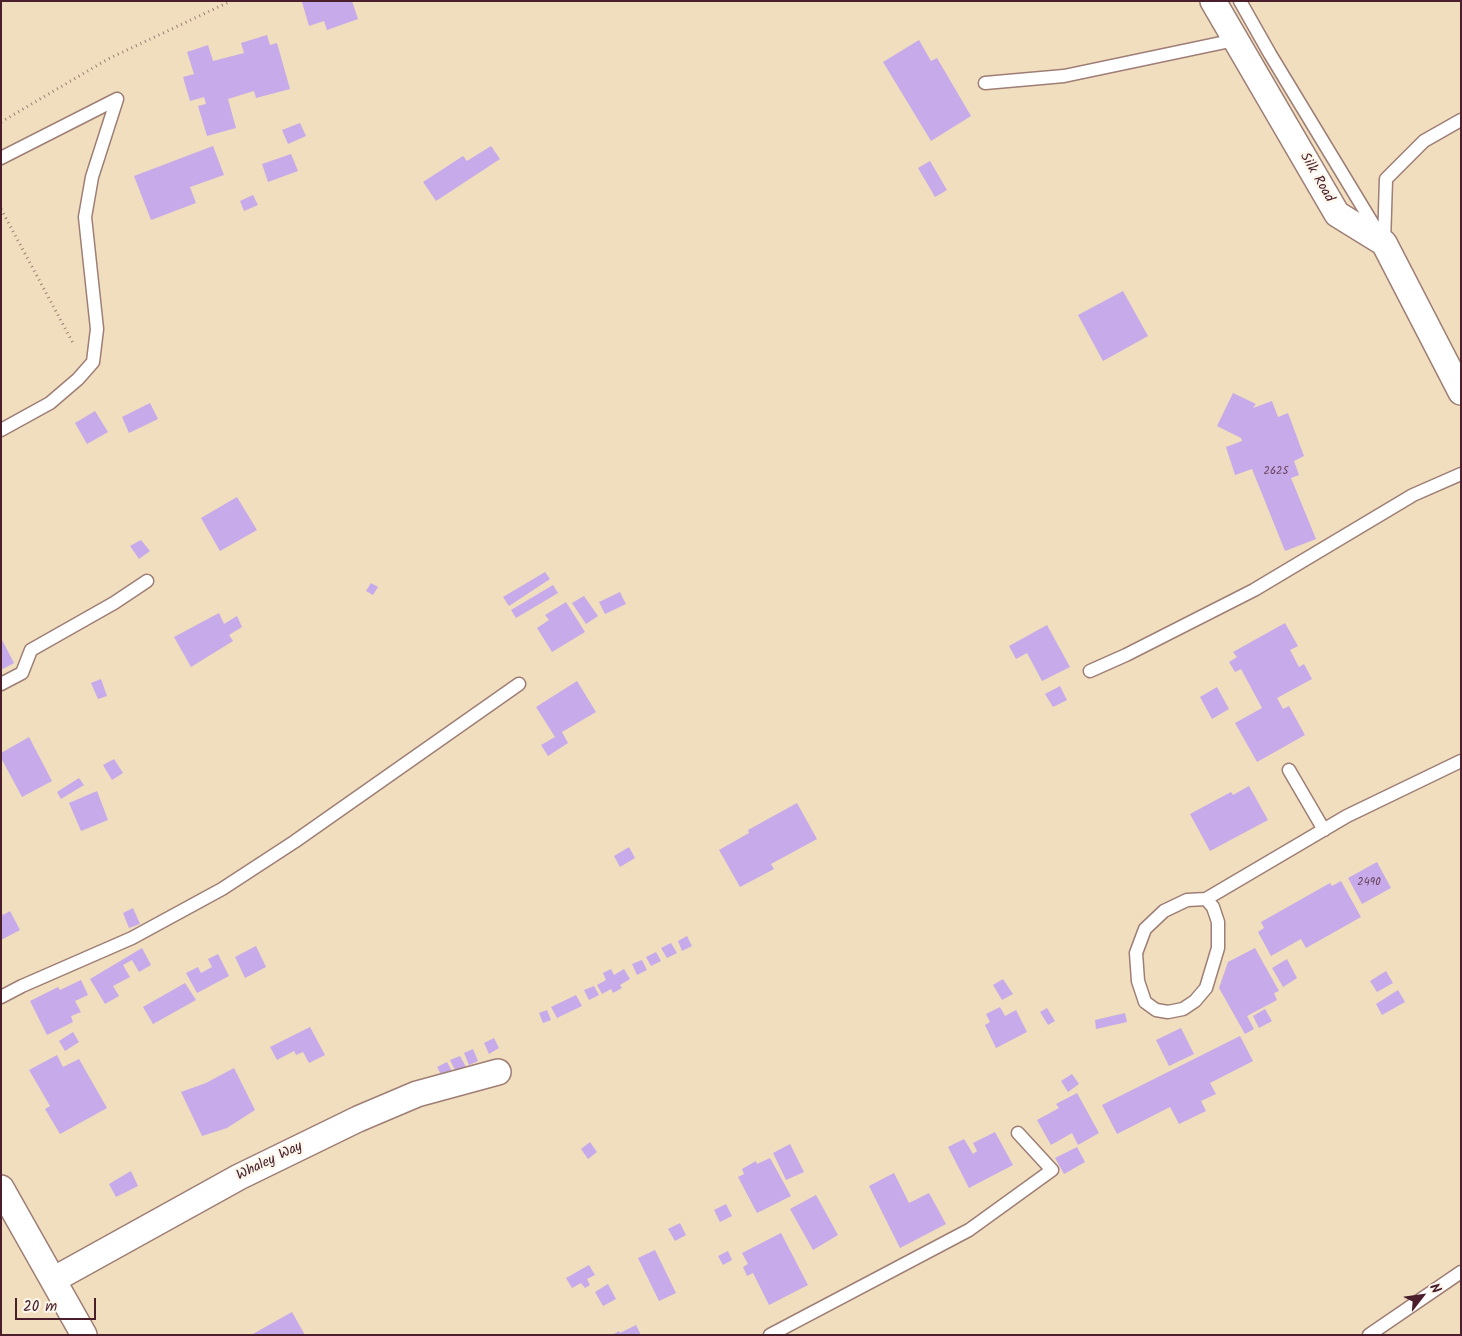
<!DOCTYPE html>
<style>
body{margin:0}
#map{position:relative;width:1462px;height:1336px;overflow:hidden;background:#f1debf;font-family:Kalam,sans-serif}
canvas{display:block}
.frame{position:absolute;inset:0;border:2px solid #4a1f2b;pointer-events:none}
.north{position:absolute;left:1397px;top:1271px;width:50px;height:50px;-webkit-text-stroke:4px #fbf7ec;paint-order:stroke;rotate:60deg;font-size:14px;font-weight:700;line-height:20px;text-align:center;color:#4a1f2b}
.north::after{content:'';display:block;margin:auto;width:18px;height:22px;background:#4a1f2b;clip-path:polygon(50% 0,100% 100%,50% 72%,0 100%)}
.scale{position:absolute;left:15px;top:1298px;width:81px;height:22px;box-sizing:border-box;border:2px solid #4a1f2b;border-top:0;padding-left:6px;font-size:15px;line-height:18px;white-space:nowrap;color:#4a1f2b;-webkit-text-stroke:4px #fbf7ec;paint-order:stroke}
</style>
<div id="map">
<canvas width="1462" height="1336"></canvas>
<div class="frame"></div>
<div class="north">N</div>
<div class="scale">20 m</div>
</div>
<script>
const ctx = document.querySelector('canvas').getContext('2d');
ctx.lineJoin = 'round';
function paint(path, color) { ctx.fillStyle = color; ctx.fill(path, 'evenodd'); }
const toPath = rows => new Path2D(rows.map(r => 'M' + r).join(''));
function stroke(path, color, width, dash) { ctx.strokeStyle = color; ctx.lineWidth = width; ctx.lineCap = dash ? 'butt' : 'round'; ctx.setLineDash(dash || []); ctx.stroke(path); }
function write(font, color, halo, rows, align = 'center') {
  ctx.font = font + ' Kalam,sans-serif'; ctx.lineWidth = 5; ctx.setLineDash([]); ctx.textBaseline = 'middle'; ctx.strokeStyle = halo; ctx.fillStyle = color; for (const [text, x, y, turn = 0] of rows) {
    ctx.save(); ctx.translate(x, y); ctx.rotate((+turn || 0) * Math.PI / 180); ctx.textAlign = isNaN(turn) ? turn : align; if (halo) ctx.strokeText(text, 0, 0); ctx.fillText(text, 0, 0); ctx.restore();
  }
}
paint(toPath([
 [305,1,352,1,358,19,327,30,324,21,309,26,302,2],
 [267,35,270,45,277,43,290,89,256,98,254,91,228,99,236,128,207,136,198,106,206,104,204,97,190,101,183,77,194,74,187,52,208,45,213,61,244,53,241,43],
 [919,40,931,61,937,58,971,116,931,141,883,62],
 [300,123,306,136,288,144,282,130],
 [213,146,224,175,190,187,196,203,151,220,134,176],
 [491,146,500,159,436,201,423,182,463,156,467,161],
 [291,154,298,171,268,182,262,164],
 [930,161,947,190,935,197,918,168],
 [253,195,258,205,244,211,240,201],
 [1123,291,1148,336,1103,361,1078,315],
 [1233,393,1256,404,1253,408,1272,401,1278,417,1288,413,1304,456,1294,461,1299,475,1291,478,1316,539,1285,551,1252,469,1235,475,1226,447,1242,441,1241,438,1217,426],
 [150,403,158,419,129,433,122,417],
 [95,411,108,432,87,444,75,423],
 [237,497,257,530,220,551,201,518],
 [141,540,150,551,139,559,130,546],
 [545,572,550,579,509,606,503,597],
 [371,583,378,587,373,595,366,591],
 [553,585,558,593,516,618,511,610],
 [620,592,626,604,605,614,599,602],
 [584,596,598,616,586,624,572,603],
 [566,602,585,632,552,652,537,628,549,620,545,615],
 [219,613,224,624,237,616,242,627,229,635,233,641,191,667,174,637],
 [1285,623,1298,646,1290,650,1299,667,1304,664,1312,679,1277,698,1283,709,1289,706,1305,735,1257,762,1235,723,1262,708,1241,669,1235,672,1229,662,1237,657,1233,652],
 [1047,625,1070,667,1042,681,1027,653,1016,659,1009,646],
 [1,638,14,663,1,670],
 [101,679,107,696,98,699,91,683],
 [577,681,596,712,562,732,568,743,548,756,541,745,555,737,536,707],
 [1060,686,1067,700,1053,707,1045,694],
 [1217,687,1229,709,1212,719,1200,697],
 [29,737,52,781,22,797,1,758,1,753],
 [114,759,123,773,112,780,103,765],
 [79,778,84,785,61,799,57,792],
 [1249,786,1268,820,1210,851,1190,814,1231,792,1233,795],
 [97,791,108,820,81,831,69,803],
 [797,803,817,839,771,864,774,869,740,887,719,850,749,833,748,830],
 [629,847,635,858,620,867,614,856],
 [1377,862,1391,888,1362,904,1348,878],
 [1341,881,1361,917,1306,948,1301,939,1271,956,1258,932,1264,928,1261,922,1330,883,1332,886],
 [133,908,140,924,129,928,123,913],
 [1,911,3,915,10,911,20,930,1,940],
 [687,936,692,946,682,951,678,941],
 [671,943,677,953,667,958,661,948],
 [256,946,266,967,245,978,235,957],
 [142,948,151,965,139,972,132,960,123,965,130,977,113,986,119,996,105,1004,90,979],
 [1255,948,1279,991,1274,993,1277,1000,1247,1016,1254,1029,1245,1034,1219,988,1228,962],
 [656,952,661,961,651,966,646,957],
 [218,954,229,976,197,993,186,973,198,967,201,973,212,967,208,959],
 [1287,959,1297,978,1283,987,1272,968],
 [642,960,647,970,637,975,632,964],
 [611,969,614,975,624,969,630,979,620,985,622,988,613,993,611,989,602,994,597,985,606,980,603,973],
 [1386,971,1393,983,1377,992,1370,981],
 [1003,979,1013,994,1002,1000,993,985],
 [81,980,88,995,75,1001,81,1012,71,1016,73,1022,47,1035,30,1001,58,987,60,990],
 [185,983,196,1000,153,1024,143,1007],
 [594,986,599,995,589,1000,584,990],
 [1398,990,1405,1002,1382,1015,1376,1004],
 [576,995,582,1006,557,1018,551,1007],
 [1000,1007,1005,1016,1016,1010,1027,1032,996,1048,985,1025,990,1022,986,1014],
 [1047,1008,1055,1021,1048,1025,1040,1012],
 [1265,1009,1272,1021,1259,1028,1253,1016],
 [547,1010,551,1020,543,1023,539,1013],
 [1125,1013,1127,1022,1096,1029,1095,1020],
 [310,1027,325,1055,309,1063,303,1052,296,1055,294,1051,277,1060,270,1047],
 [1181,1028,1194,1054,1169,1066,1156,1040],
 [73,1032,79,1042,65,1051,59,1041],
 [1240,1036,1253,1061,1210,1083,1216,1094,1201,1101,1206,1111,1179,1124,1170,1107,1117,1134,1102,1105],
 [494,1038,499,1048,489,1054,484,1043],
 [473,1049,478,1061,469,1065,464,1053],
 [57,1055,63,1067,79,1059,107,1108,60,1134,45,1109,50,1106,29,1070],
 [460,1056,466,1067,456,1072,450,1060],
 [447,1062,453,1073,443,1078,437,1067],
 [234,1068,255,1110,227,1128,202,1136,181,1092,206,1083],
 [1072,1074,1079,1084,1068,1092,1061,1081],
 [1077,1093,1099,1133,1078,1145,1072,1133,1051,1145,1037,1120,1059,1108,1056,1104],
 [995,1132,1013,1165,969,1188,948,1147,964,1139,973,1154,977,1151,973,1143],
 [590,1142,597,1152,588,1159,581,1149],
 [790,1144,804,1172,786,1180,773,1153],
 [1077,1147,1085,1162,1064,1174,1055,1158],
 [770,1158,791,1196,757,1213,738,1177,744,1174,742,1169,756,1161,757,1164],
 [131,1171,138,1186,116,1197,109,1184],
 [894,1173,909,1203,929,1193,946,1224,900,1248,869,1186],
 [816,1195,838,1235,813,1250,790,1209],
 [726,1204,732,1216,720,1222,714,1210],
 [680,1223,686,1235,675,1241,668,1229],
 [781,1233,808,1285,769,1305,753,1273,747,1276,743,1267,748,1264,742,1253],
 [655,1250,676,1293,659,1301,638,1258],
 [728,1251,732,1260,723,1265,718,1256],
 [589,1265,595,1275,587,1279,590,1285,585,1288,581,1283,572,1288,566,1278],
 [608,1284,616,1299,603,1306,595,1292],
 [292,1312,305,1335,251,1335],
 [636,1325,641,1335,612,1335,619,1331,620,1333]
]), '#c6aae9');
const lane = toPath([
 [1240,1,1270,54,1379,234],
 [985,83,1064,76,1235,40],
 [1,158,117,99],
 [1384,243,1386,179,1424,141,1461,120],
 [1,430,50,403,78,379,93,362,97,329,85,217,92,177,117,99],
 [1090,671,1126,655,1254,590,1413,495,1461,474],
 [1,684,22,673,31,650,114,603,147,581],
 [1289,770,1324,830],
 [1206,899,1213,907,1218,922,1218,948,1206,988,1195,1001,1183,1009,1168,1012,1156,1010,1145,1002,1138,981,1136,953,1145,929,1164,911,1187,900,1206,899,1347,816,1461,761],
 [1,997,22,986,132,938,222,889,294,842,519,684],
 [770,1335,969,1230,1052,1170,1018,1133],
 [1369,1335,1461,1272]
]);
const street = toPath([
 [1213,1,1337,214,1384,243,1461,392],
 [1,1188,84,1335],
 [53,1280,239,1177,358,1119,417,1094,498,1072]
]);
stroke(lane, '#9e7e75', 15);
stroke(street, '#9e7e75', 28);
stroke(toPath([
 [1,122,108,59,231,1],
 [1,209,74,345]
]), '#9e7e75', 3, [1, 4]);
stroke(lane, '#fff', 12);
stroke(street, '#fff', 25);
write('11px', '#69425a', null, [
 ["2625",1276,472],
 ["2490",1369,883]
]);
write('14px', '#4a1f2b', '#fbf7ec', [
 ["Silk Road",1316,178,60],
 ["Whaley Way",270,1162,-26]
]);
</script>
